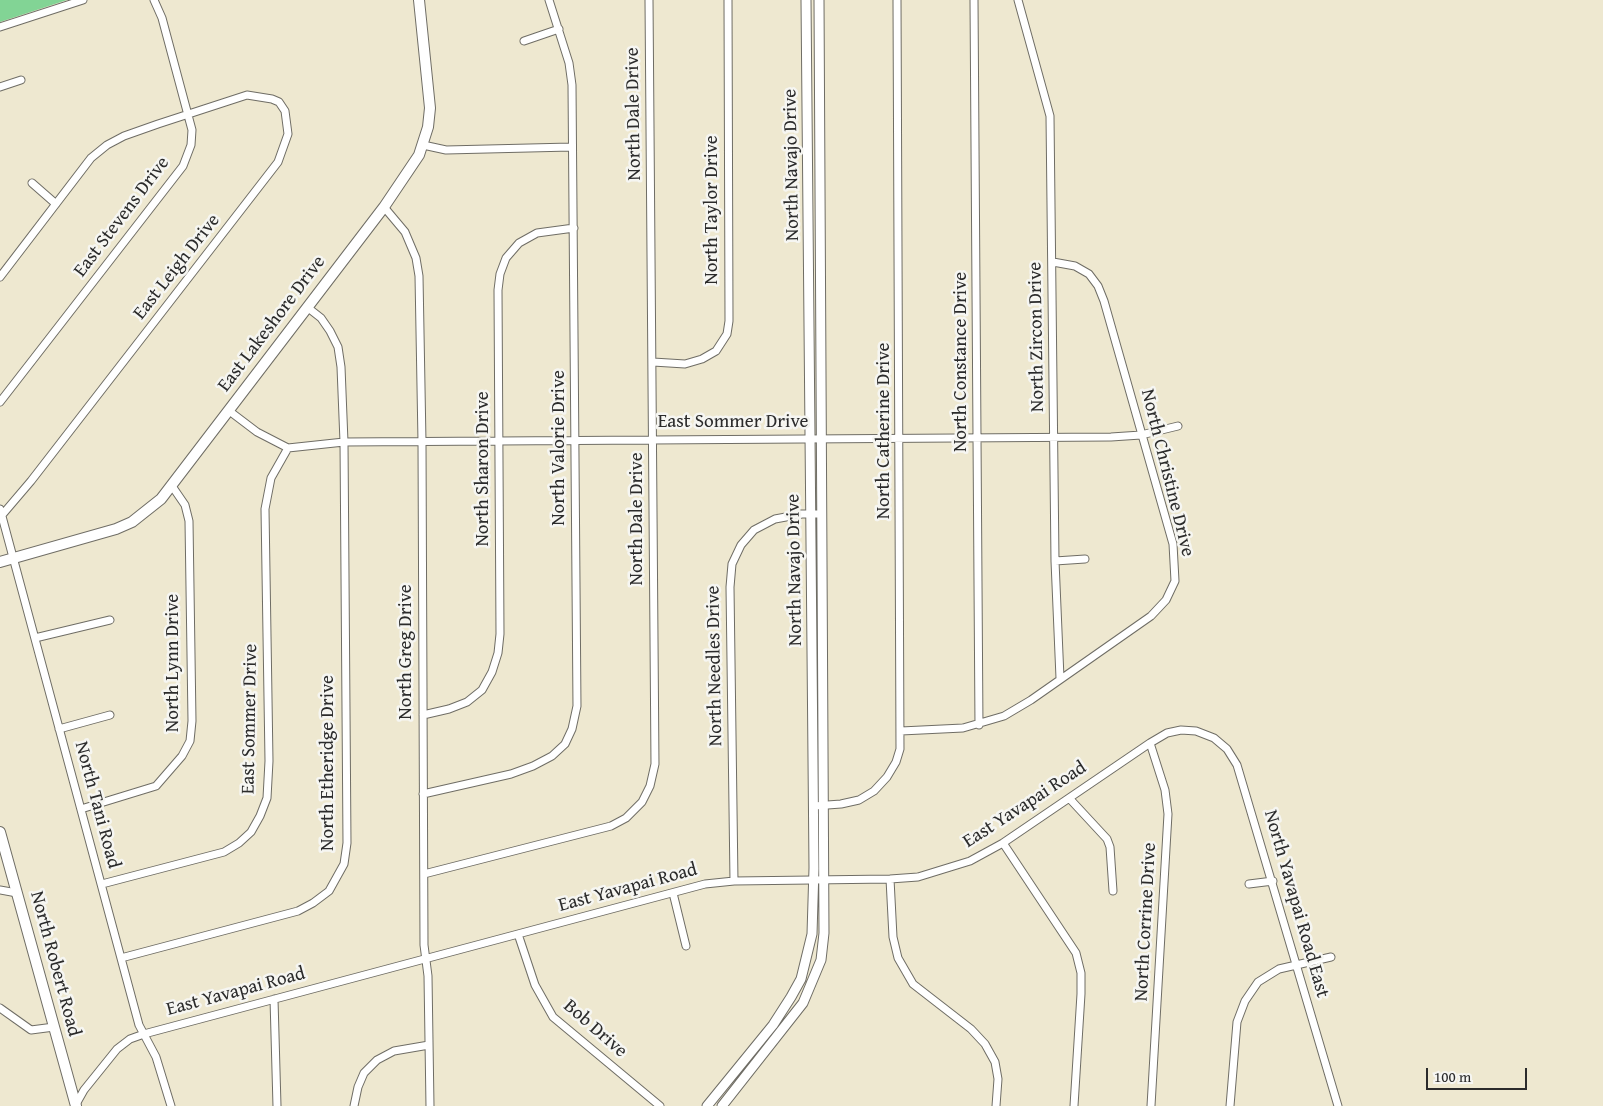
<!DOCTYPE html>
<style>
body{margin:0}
#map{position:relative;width:1603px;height:1106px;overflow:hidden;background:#eee8d0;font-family:"Gentium Book Plus",serif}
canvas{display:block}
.scale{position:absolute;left:1426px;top:1068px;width:101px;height:22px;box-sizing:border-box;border:2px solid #2b2b2b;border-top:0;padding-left:6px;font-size:15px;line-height:18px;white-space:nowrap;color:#2b2b2b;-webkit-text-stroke:4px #f6f6f2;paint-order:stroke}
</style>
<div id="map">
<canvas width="1603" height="1106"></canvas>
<div class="scale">100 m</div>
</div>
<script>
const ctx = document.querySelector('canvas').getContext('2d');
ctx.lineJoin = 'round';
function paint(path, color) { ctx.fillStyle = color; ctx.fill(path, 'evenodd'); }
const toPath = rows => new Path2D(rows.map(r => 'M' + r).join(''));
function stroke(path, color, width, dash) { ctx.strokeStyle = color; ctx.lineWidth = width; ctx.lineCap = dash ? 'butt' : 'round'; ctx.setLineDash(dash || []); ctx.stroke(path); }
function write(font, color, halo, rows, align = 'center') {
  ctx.font = font + ' "Gentium Book Plus",serif'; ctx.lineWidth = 5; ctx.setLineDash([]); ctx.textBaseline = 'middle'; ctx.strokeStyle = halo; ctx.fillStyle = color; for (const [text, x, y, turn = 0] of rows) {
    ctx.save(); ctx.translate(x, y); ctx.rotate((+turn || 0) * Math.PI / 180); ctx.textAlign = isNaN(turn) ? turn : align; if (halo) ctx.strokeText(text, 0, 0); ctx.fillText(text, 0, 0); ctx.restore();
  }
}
paint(toPath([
 [0,0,67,0,0,22]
]), '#82d495');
const minor = toPath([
 [974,0,979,725],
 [1018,0,1050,116,1055,561,1060,678],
 [0,27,83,0],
 [524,41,559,29],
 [0,87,21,80],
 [423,145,446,150,571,147],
 [32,183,56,204],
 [384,207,405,232,416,258,419,276,422,442,424,945,428,976,430,1106],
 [0,277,91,158,107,145,124,136,158,124,247,95,272,99,279,102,285,111,288,134,278,162,31,481,2,515],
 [653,362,685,364,702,359,716,351,727,334,729,321,728,0],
 [0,402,183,166,191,145,192,130,162,18,154,0],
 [228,410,257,432,288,448],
 [0,509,139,1025,156,1057,171,1106],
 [1055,561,1085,559],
 [35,638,110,620],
 [423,715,449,709,467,702,482,690,492,672,498,653,500,634,498,290,500,274,506,258,519,243,537,233,574,228],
 [59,729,110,715],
 [901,731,963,728,1004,716,1031,700,1151,616,1166,600,1175,581,1173,544,1104,301,1098,286,1089,274,1075,266,1053,262],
 [1150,743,1165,790,1168,814,1151,1106],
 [423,794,511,774,533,766,552,756,565,744,572,729,577,706,572,85,569,63,549,0],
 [1069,798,1107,839,1110,847,1113,891],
 [814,806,841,804,859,800,874,791,887,777,896,762,900,749,897,0],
 [81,809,156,786,182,756,190,741,192,721,189,521,185,505,172,486],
 [1003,843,1076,953,1081,973,1081,994,1074,1106],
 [424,874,611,826,626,818,642,802,650,786,655,764,649,0],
 [890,879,893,937,898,958,913,984,971,1029,985,1044,995,1062,998,1079,996,1106],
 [734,881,730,587,732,564,741,545,754,530,775,519,802,514,822,514],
 [102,884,224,852,239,843,251,832,260,816,267,798,269,761,265,509,271,478,288,448,344,442,1111,437,1141,435,1178,426],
 [1249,884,1273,881],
 [0,890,17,893],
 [673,893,686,946],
 [518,934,535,985,553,1017,660,1106],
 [121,958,298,911,313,903,329,891,344,864,347,843,344,442,341,367,338,347,330,331,321,318,307,307],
 [274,999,277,1106],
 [0,1008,31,1030,54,1027],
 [75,1106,84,1090,117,1049,130,1039,144,1034,705,884,734,881,890,879,918,877,970,861,1003,843,1150,743,1167,733,1181,730,1196,731,1214,738,1227,749,1237,765,1338,1106],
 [354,1106,358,1087,364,1073,377,1060,394,1051,429,1045],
 [1230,1106,1237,1022,1245,1001,1258,982,1279,969,1331,957]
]);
const tertiary = toPath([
 [707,1106,773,1025,791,997,801,979,812,934,814,868,806,0],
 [722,1106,803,1003,821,960,824,933,819,0]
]);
const secondary = toPath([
 [0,562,116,529,132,522,161,499,384,207,419,155,428,127,430,108,419,0],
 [0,832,76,1106]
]);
stroke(minor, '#6f6d65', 9);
stroke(tertiary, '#6f6d65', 11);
stroke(secondary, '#6f6d65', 12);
stroke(minor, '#fff', 7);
stroke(tertiary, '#fff', 9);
stroke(secondary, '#fff', 10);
write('19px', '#2b2b2b', '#f6f6f2', [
 ["North Dale Drive",634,114,-91],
 ["North Navajo Drive",792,165,-91],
 ["North Taylor Drive",712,210,-90],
 ["East Stevens Drive",122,217,-53],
 ["East Leigh Drive",177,267,-52],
 ["East Lakeshore Drive",272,324,-53],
 ["North Zircon Drive",1037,337,-91],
 ["North Constance Drive",961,362,-90],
 ["East Sommer Drive",733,422],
 ["North Catherine Drive",884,431,-90],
 ["North Valorie Drive",559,448,-90],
 ["North Sharon Drive",483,469,-90],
 ["North Christine Drive",1167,473,76],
 ["North Dale Drive",637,519,-90],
 ["North Navajo Drive",795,570,-91],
 ["North Greg Drive",406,652,-90],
 ["North Lynn Drive",173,663,-90],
 ["North Needles Drive",715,666,-91],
 ["East Sommer Drive",250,719,-89],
 ["North Etheridge Drive",328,763,-90],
 ["North Tani Road",97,805,75],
 ["East Yavapai Road",1025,805,-33],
 ["East Yavapai Road",628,888,-15],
 ["North Yavapai Road East",1296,904,74],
 ["North Corrine Drive",1146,922,-87],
 ["North Robert Road",55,964,75],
 ["East Yavapai Road",236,992,-15],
 ["Bob Drive",595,1029,41]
]);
</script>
